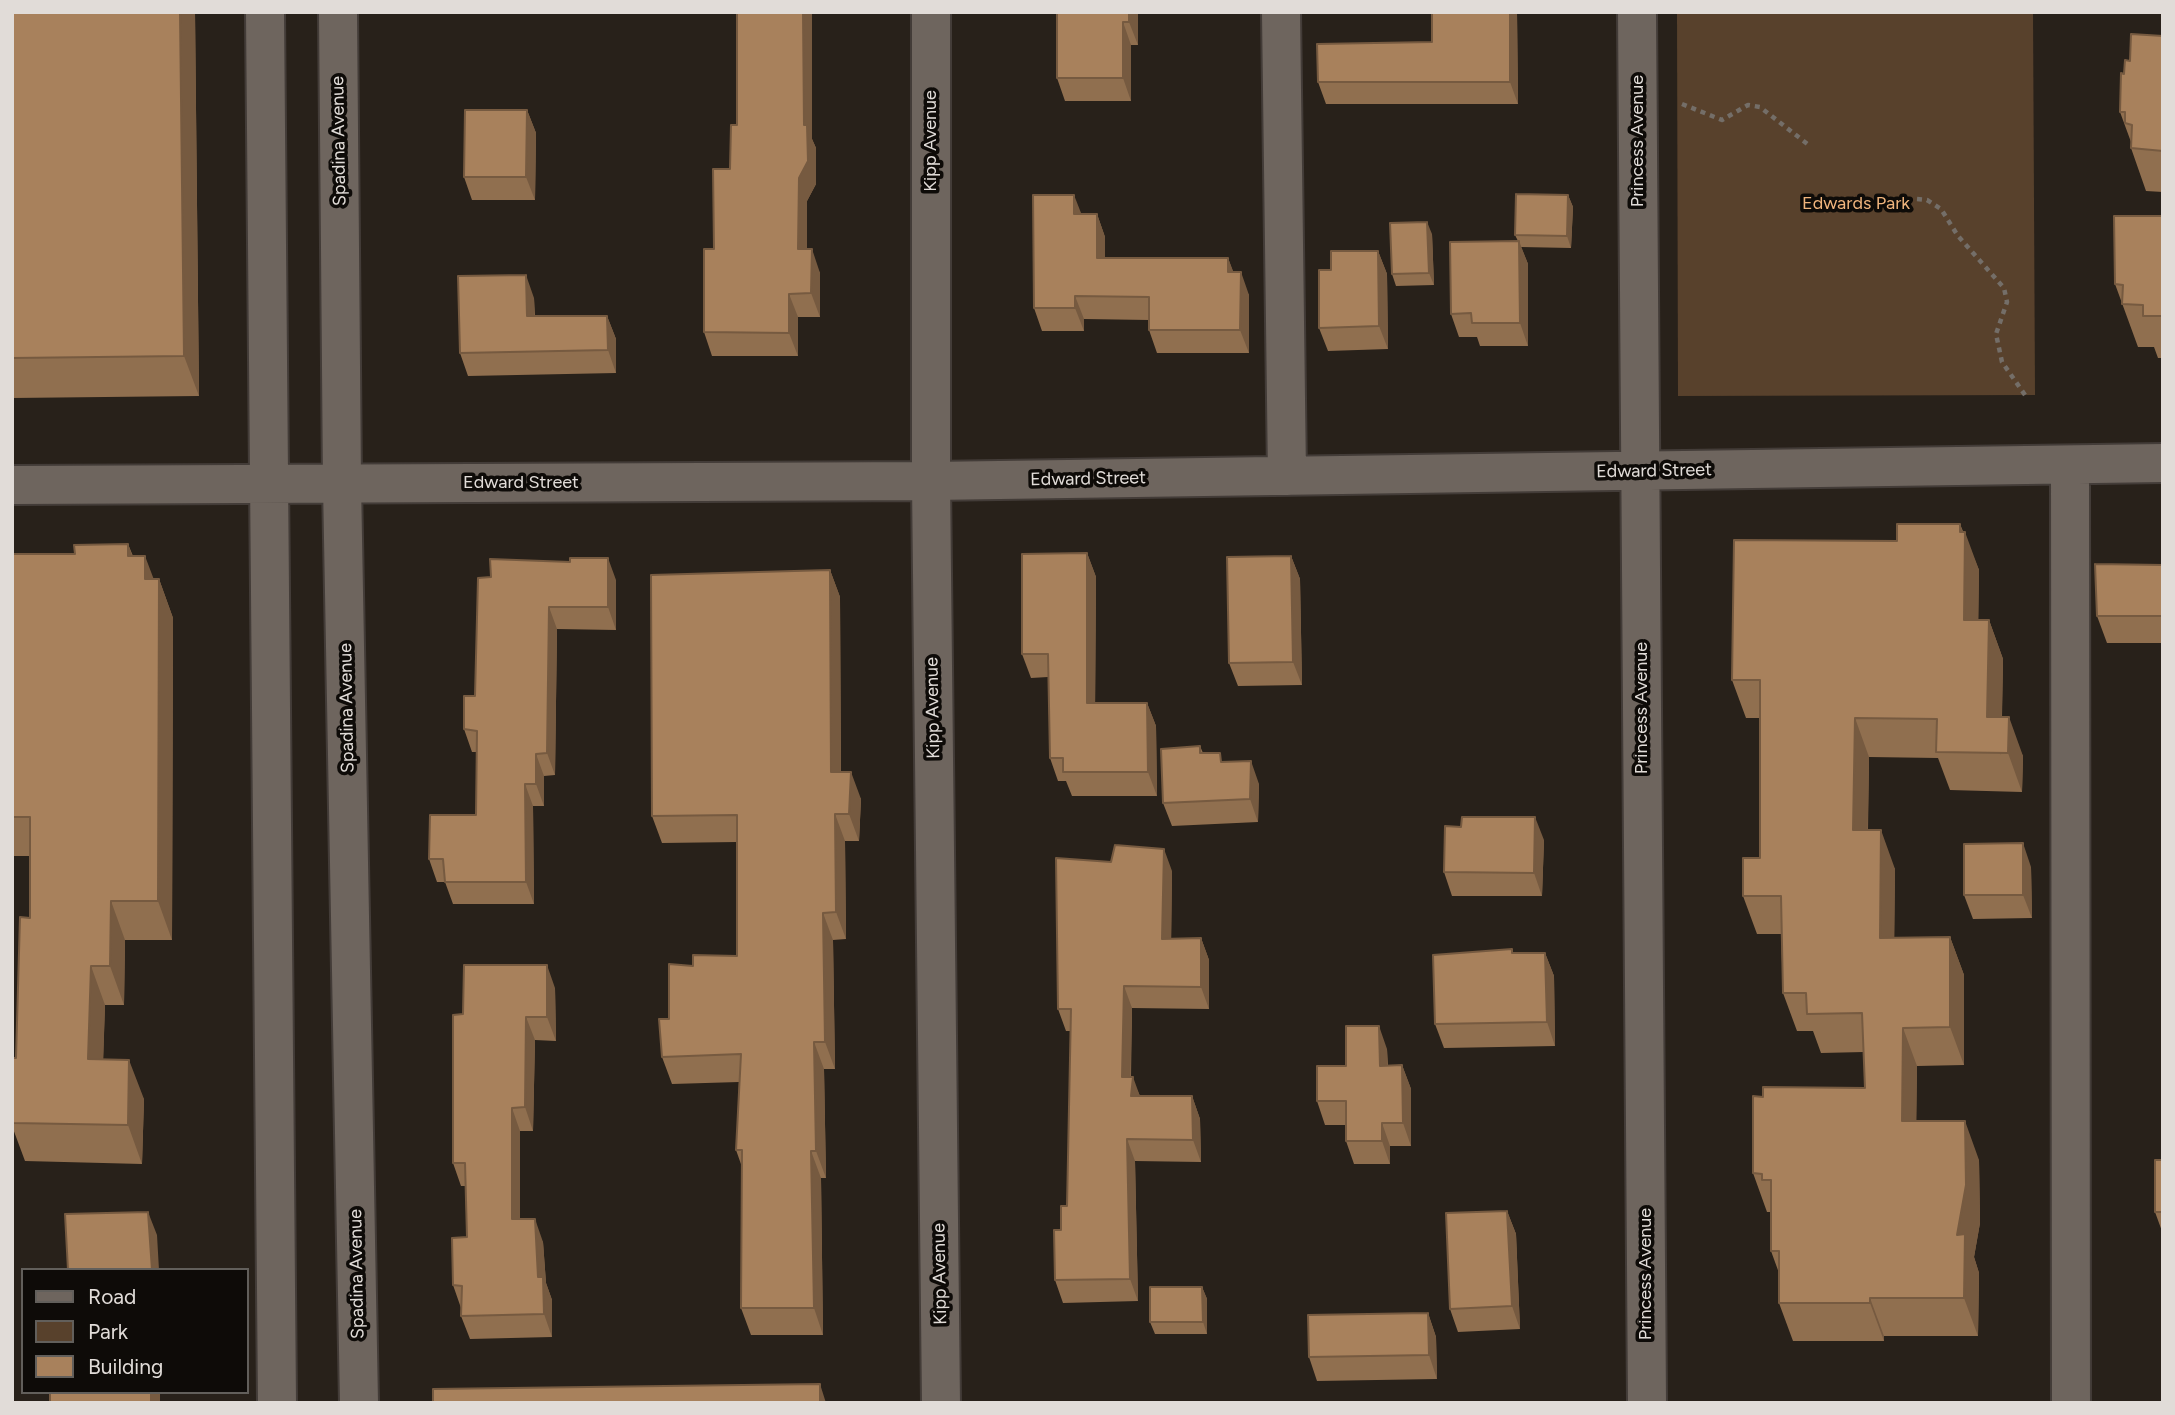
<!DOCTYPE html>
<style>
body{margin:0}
#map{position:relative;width:2175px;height:1415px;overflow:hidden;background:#28211a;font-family:Figtree,sans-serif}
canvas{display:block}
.frame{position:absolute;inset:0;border:14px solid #e1dcd8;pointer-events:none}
.legend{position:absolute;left:21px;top:1268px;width:228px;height:126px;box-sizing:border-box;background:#0e0b08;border:2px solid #625f5b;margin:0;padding:9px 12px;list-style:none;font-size:21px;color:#e1dcd8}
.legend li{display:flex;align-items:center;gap:14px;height:35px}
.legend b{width:35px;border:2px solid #625f5b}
</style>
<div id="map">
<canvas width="2175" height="1415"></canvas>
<div class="frame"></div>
<ul class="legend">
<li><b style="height:9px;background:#6e655e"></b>Road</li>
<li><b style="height:19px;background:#58412c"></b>Park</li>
<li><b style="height:19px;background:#a8815c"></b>Building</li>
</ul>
</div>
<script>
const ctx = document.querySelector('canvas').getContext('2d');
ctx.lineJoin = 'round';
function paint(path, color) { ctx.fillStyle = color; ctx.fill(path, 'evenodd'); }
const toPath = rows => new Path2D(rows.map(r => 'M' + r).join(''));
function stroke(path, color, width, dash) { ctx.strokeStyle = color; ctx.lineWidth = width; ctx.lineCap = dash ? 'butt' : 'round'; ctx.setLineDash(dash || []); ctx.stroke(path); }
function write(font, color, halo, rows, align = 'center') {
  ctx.font = font + ' Figtree,sans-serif'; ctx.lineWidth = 7; ctx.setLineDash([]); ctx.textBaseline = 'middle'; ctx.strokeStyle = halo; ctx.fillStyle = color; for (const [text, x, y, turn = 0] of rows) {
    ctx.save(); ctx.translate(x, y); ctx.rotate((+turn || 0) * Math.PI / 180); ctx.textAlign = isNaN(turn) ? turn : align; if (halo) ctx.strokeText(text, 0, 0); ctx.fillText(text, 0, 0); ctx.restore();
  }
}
paint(toPath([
 [1677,12,2033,12,2035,395,1678,396]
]), '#58412c');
const minor = toPath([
 [265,12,277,1403],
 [338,12,342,484,359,1403],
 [931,12,931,481,941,1403],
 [1281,12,1287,476],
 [1637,12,1647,1403],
 [2070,465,2071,1403],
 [12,485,931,481,2163,463]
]);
stroke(minor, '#433c38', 42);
stroke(toPath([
 [1682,104,1722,120,1748,105,1760,107,1810,146],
 [1917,199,1927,200,1941,209,1958,236,2004,288,2007,302,1996,334,2002,362,2025,395]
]), '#746e68', 4.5, [5, 5]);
stroke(minor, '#6e655e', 38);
paint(toPath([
 [12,12,195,12,199,396,12,398],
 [1057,12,1138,12,1138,45,1131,45,1131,101,1065,101,1057,78],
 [1517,12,1518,104,1326,104,1318,82],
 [2163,36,2163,192,2146,191,2131,148,2131,142,2120,112,2124,74,2130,61],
 [527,110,536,133,535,200,472,200,464,177],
 [812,139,816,148,816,184,807,201,807,249,820,273,820,317,798,317,798,356,712,356,704,332,714,249],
 [1568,195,1573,207,1571,248,1521,247,1528,264,1528,346,1480,346,1477,337,1459,337,1451,314,1518,241,1515,235],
 [1081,214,1097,214,1105,237,1105,258,1228,258,1233,272,1249,295,1249,353,1157,353,1149,330,1149,320,1084,319,1084,331,1042,331,1034,308],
 [2163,216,2163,358,2158,358,2154,347,2138,347,2115,284],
 [1432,234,1434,285,1396,286,1392,274],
 [1378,251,1387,274,1388,349,1328,351,1319,328,1331,270],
 [534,298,535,316,607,316,616,339,616,373,468,376,460,353],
 [1960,524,1979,570,1978,620,1989,620,2003,659,2002,717,2023,756,2022,792,1950,790,1938,758,1869,757,1868,830,1895,869,1894,937,1950,937,1964,975,1964,1065,1917,1066,1916,1121,1979,1160,1980,1223,1974,1257,1979,1273,1978,1336,1884,1336,1884,1341,1793,1341,1779,1303,1779,1273,1771,1251,1771,1212,1767,1212,1753,1173,1763,1097,1865,1088,1864,1052,1821,1053,1813,1031,1797,1031,1783,993,1781,934,1757,934,1743,896,1760,858,1760,718,1746,718,1732,680,1897,541],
 [128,544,133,556,153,579,159,579,173,618,172,940,125,940,124,1005,105,1005,103,1060,144,1099,142,1164,25,1161,12,1126,12,1058,16,1058,30,918,30,856,12,856,12,554,75,554],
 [1087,553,1096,577,1095,703,1147,703,1156,726,1157,796,1072,796,1066,781,1058,781,1050,758,1048,677,1031,678,1022,654],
 [1291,556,1300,579,1302,685,1238,686,1229,663],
 [2163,565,2163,643,2107,643,2097,616],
 [830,570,840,597,841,772,861,799,859,841,845,841,846,939,833,940,835,1069,824,1069,826,1178,821,1178,823,1335,751,1335,741,1308,742,1167,736,1150,739,1082,672,1084,662,1057,669,1019,693,966,737,956,737,842,662,843,652,816],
 [478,578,616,580,616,630,557,629,555,775,544,776,544,806,533,806,534,904,453,904,445,882,437,882,429,859,476,815,477,752,472,752,464,729,475,696],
 [1200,746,1203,753,1223,762,1259,784,1258,822,1172,826,1163,803],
 [1544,840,1542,896,1452,896,1444,872],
 [2031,867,2032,918,1973,919,1964,895],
 [1172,871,1171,938,1201,938,1209,960,1209,1009,1132,1008,1131,1077,1140,1096,1192,1096,1200,1119,1201,1162,1135,1161,1138,1301,1063,1303,1055,1280,1061,1230,1067,1206,1071,1031,1066,1031,1058,1009],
 [1514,953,1545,953,1554,976,1555,1046,1444,1048,1435,1024],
 [555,988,556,1041,535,1040,533,1131,520,1131,520,1219,543,1242,546,1283,552,1300,552,1337,470,1339,461,1316,461,1308,453,1285,467,1237,465,1186,461,1186,453,1163,463,1014],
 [1387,1049,1388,1066,1402,1065,1411,1089,1411,1146,1390,1146,1390,1164,1354,1164,1346,1141,1346,1125,1325,1125,1317,1101,1346,1066],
 [2163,1160,2163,1234,2155,1212],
 [1507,1211,1516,1234,1520,1329,1458,1332,1450,1309],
 [1202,1287,1207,1299,1207,1334,1155,1334,1150,1322],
 [1428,1313,1436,1337,1437,1379,1317,1381,1309,1357]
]), '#906f4f');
paint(toPath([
 [180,12,195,12,199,396,184,356],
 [803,12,812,12,812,139,816,148,816,184,807,201,807,273,798,249,799,178,804,125],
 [1129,12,1138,12,1138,45,1129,22],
 [1510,12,1517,12,1518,104,1510,82],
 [1123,22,1131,45,1131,101,1123,78],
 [527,110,536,133,535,200,526,177],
 [1074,195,1083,218,1074,214],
 [1568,195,1573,207,1571,248,1567,236],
 [1097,214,1105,237,1105,282,1097,258],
 [1427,222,1432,234,1434,285,1429,273],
 [1519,241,1528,264,1528,346,1520,323],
 [812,249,820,273,820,317,811,293],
 [1378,251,1387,274,1388,349,1379,326],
 [1228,258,1237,281,1228,272],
 [1241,272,1249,295,1249,353,1240,330],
 [526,275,534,298,535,339,527,316],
 [789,294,798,317,798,356,789,333],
 [1075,296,1084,319,1084,331,1075,308],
 [607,316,616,339,616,373,608,350],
 [1960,524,1965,539,1965,532,1979,570,1978,659,1964,620],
 [128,544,142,583,128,556],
 [1087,553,1096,577,1095,726,1087,703],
 [145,556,159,593,159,579,173,618,172,940,158,901,145,579],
 [1291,556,1300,579,1302,685,1293,662],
 [608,558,616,580,616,630,608,607],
 [830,570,840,597,841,799,831,772],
 [549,607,557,629,555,775,547,753],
 [1989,620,2003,659,2001,755,1987,717],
 [1147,703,1156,726,1157,796,1148,772],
 [2009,717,2023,756,2022,792,2008,753],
 [1855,718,1869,757,1867,869,1853,830],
 [536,754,544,776,544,806,536,784],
 [1251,761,1259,784,1258,822,1250,799],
 [851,772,861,799,859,841,849,814],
 [525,784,533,806,534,904,526,882],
 [835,814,845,841,846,939,836,912],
 [1535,817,1544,840,1542,896,1534,873],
 [1881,830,1895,869,1894,976,1880,938],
 [2023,843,2031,867,2032,918,2023,895],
 [1164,849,1172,871,1171,961,1162,939],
 [111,901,125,940,124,1005,110,966],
 [823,913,833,940,835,1069,825,1042],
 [1950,937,1964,975,1964,1065,1950,1027],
 [1201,938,1209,960,1209,1009,1201,987],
 [1545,953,1554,976,1555,1046,1547,1022],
 [547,965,555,988,556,1041,547,1017],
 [91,966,105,1005,102,1098,88,1059],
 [1124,986,1132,1008,1130,1099,1122,1077],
 [526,1017,535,1040,533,1131,525,1107],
 [1379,1026,1387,1049,1388,1089,1380,1066],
 [1903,1028,1917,1066,1916,1160,1902,1121],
 [814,1042,824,1069,826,1178,816,1151],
 [129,1060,144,1099,142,1164,128,1125],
 [1402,1065,1411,1089,1411,1146,1403,1123],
 [1133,1077,1141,1099,1131,1096],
 [1192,1096,1200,1119,1201,1162,1193,1140],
 [512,1108,520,1131,520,1242,512,1219],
 [1965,1121,1979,1160,1980,1223,1974,1257,1979,1273,1978,1336,1964,1298,1957,1235],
 [1382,1123,1390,1146,1390,1164,1382,1141],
 [1127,1139,1135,1161,1138,1301,1130,1279],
 [811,1151,821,1178,823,1335,814,1308],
 [1507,1211,1516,1234,1520,1329,1512,1306],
 [148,1212,157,1235,159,1270,152,1270],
 [535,1219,543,1242,546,1283,552,1300,552,1337,544,1314,538,1277],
 [1202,1287,1207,1299,1207,1334,1203,1322],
 [1870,1298,1884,1336,1884,1341,1870,1303],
 [1428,1313,1436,1337,1437,1379,1429,1355],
 [820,1384,826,1403,820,1403],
 [151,1392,160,1392,160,1403,151,1403]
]), '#765a40');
const building = toPath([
 [12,12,180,12,184,356,12,358,12,12],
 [737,12,803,12,804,125,807,125,808,161,799,178,798,249,812,249,811,293,789,294,789,333,704,332,704,249,714,249,713,169,730,169,731,125,737,125,737,12],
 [1057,12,1129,12,1129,22,1123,22,1123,78,1057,78,1057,12],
 [1432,12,1510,12,1510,82,1318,82,1317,44,1432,42,1432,12],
 [2131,34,2163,36,2163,151,2131,148,2132,125,2125,123,2125,112,2120,112,2121,73,2124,74,2125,60,2130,61,2131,34],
 [465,110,527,110,526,177,464,177,465,110],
 [1516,194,1568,195,1567,236,1515,235,1516,194],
 [1033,195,1074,195,1074,214,1097,214,1097,258,1228,258,1228,272,1241,272,1240,330,1149,330,1149,297,1075,296,1075,308,1034,308,1033,195],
 [2114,216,2163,216,2163,316,2143,316,2143,305,2122,304,2123,285,2115,284,2114,216],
 [1427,222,1429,273,1392,274,1390,223,1427,222],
 [1519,241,1520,323,1472,323,1471,313,1451,314,1450,242,1519,241],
 [1331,251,1378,251,1379,326,1319,328,1319,270,1331,270,1331,251],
 [526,275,527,316,607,316,608,350,460,353,458,276,526,275],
 [1897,524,1960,524,1960,532,1965,532,1964,620,1989,620,1987,717,2009,717,2008,753,1936,752,1937,719,1855,718,1853,830,1881,830,1880,938,1950,937,1950,1027,1903,1028,1902,1121,1965,1121,1966,1185,1957,1235,1965,1234,1964,1298,1870,1298,1870,1303,1779,1303,1779,1251,1771,1251,1771,1180,1762,1180,1762,1174,1753,1173,1753,1096,1763,1097,1763,1087,1865,1088,1862,1013,1807,1014,1806,993,1783,993,1781,896,1743,896,1743,858,1760,858,1760,680,1732,680,1734,540,1897,541,1897,524],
 [128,544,128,556,145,556,145,579,159,579,158,901,111,901,110,966,91,966,88,1059,129,1060,128,1125,12,1123,12,1058,16,1058,20,917,30,918,30,817,12,817,12,554,75,554,74,545,128,544],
 [1087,553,1087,703,1147,703,1148,772,1063,772,1063,758,1050,758,1048,654,1022,654,1022,554,1087,553],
 [1291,556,1293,662,1229,663,1227,557,1291,556],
 [570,558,608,558,608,607,549,607,547,753,536,754,536,784,525,784,526,882,445,882,443,859,429,859,430,815,476,815,477,731,464,729,464,696,475,696,478,578,491,577,490,559,570,562,570,558],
 [2095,564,2163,565,2163,616,2097,616,2095,564],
 [830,570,831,772,851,772,849,814,835,814,836,912,823,913,825,1042,814,1042,816,1151,811,1151,814,1308,741,1308,742,1150,736,1150,741,1054,662,1057,659,1019,669,1019,669,964,693,966,693,955,737,956,737,815,652,816,651,575,830,570],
 [1200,746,1200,753,1220,753,1221,762,1251,761,1250,799,1163,803,1161,749,1200,746],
 [1462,817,1535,817,1534,873,1444,872,1445,826,1461,827,1462,817],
 [2023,843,2023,895,1964,895,1964,844,2023,843],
 [1115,845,1164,849,1162,939,1201,938,1201,987,1124,986,1122,1077,1133,1077,1131,1096,1192,1096,1193,1140,1127,1139,1130,1279,1055,1280,1054,1230,1061,1230,1061,1206,1067,1206,1071,1009,1058,1009,1056,858,1111,862,1115,845],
 [1512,949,1512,953,1545,953,1547,1022,1435,1024,1433,955,1512,949],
 [464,965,547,965,547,1017,526,1017,525,1107,512,1108,512,1219,535,1219,538,1277,543,1277,544,1314,461,1316,462,1286,453,1285,452,1238,467,1237,465,1163,453,1163,453,1015,463,1014,464,965],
 [1346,1026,1379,1026,1380,1066,1402,1065,1403,1123,1382,1123,1382,1141,1346,1141,1346,1101,1317,1101,1317,1066,1346,1066,1346,1026],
 [2155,1160,2163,1160,2163,1212,2155,1212,2155,1160],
 [1507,1211,1512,1306,1450,1309,1446,1213,1507,1211],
 [148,1212,152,1270,68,1270,65,1214,148,1212],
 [1150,1287,1202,1287,1203,1322,1150,1322,1150,1287],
 [1428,1313,1429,1355,1309,1357,1308,1315,1428,1313],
 [820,1384,820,1403,433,1403,433,1389,820,1384],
 [50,1392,151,1392,151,1403,50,1403,50,1392]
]);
paint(building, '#a8815c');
stroke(building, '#765a40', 2);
write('18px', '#e1dcd8', '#0e0b08', [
 ["Spadina Avenue",339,141,-91],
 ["Kipp Avenue",931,141,-90],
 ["Princess Avenue",1638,141,-90],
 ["Edward Street",1654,471,-1],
 ["Edward Street",1088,479,-1],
 ["Edward Street",521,483],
 ["Spadina Avenue",347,708,-91],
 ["Kipp Avenue",933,708,-91],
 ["Princess Avenue",1642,708,-90],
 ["Spadina Avenue",357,1274,-91],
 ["Kipp Avenue",940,1274,-91],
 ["Princess Avenue",1646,1274,-90]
]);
write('18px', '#f1b57d', '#0e0b08', [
 ["Edwards Park",1856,204]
]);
</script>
